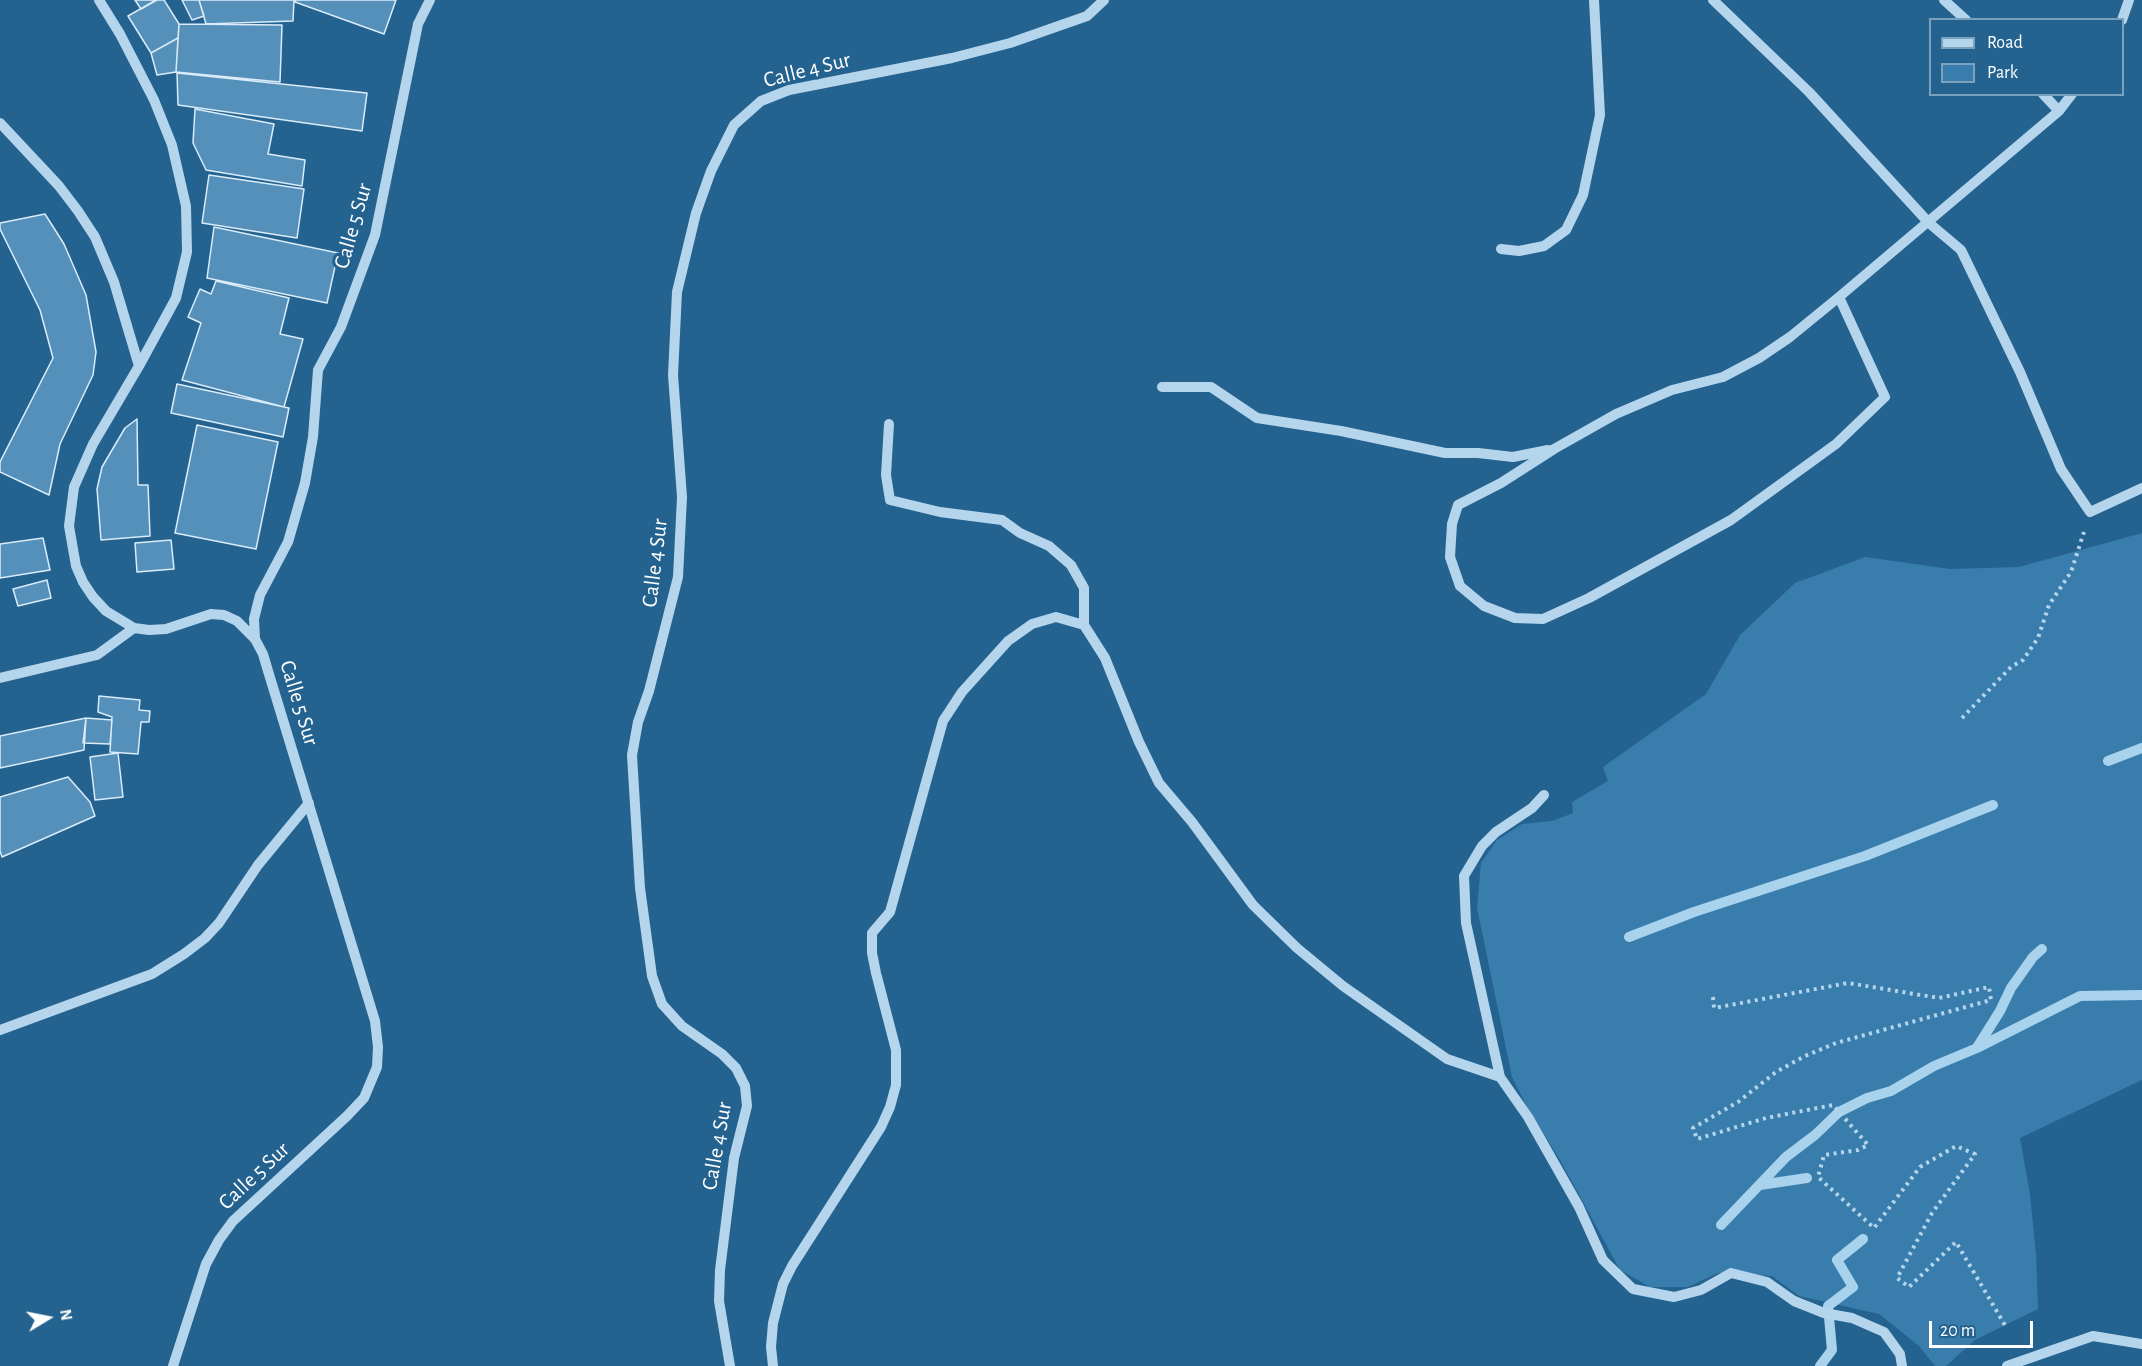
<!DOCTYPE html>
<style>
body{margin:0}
#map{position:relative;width:2142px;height:1366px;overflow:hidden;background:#24628f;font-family:"Alegreya Sans",sans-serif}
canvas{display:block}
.legend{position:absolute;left:1929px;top:18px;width:195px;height:78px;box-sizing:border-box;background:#24628f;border:2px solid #7ca1bc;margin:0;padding:8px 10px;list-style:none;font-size:18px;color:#fff}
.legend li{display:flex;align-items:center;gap:12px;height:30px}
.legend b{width:30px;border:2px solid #7ca1bc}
.north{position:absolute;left:18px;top:1288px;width:60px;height:60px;-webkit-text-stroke:4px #24628f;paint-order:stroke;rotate:80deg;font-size:16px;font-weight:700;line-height:24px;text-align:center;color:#fff}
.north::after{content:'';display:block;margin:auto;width:21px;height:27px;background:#fff;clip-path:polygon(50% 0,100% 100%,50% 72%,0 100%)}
.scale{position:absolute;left:1929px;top:1321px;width:104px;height:27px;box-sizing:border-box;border:3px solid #fff;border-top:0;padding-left:8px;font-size:18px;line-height:21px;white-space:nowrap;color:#fff;-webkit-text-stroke:4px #24628f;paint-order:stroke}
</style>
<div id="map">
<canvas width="2142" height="1366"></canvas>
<ul class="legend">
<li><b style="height:8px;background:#b5d5ec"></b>Road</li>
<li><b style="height:16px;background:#387dac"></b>Park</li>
</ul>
<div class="north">N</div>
<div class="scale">20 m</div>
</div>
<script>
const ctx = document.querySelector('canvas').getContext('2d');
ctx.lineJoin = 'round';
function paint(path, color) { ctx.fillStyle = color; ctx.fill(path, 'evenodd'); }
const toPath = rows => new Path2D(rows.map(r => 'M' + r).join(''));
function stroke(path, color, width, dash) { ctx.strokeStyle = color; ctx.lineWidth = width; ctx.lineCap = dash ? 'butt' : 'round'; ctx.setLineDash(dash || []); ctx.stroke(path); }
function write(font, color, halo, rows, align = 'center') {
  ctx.font = font + ' "Alegreya Sans",sans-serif'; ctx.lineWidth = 6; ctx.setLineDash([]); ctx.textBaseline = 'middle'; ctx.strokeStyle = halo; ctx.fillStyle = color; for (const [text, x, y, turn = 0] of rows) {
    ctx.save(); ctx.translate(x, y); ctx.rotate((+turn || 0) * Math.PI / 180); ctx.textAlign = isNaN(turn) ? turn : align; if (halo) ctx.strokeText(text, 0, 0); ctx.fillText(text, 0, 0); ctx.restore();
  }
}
paint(toPath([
 [2142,533,2142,1080,2020,1138,2030,1194,2036,1254,2038,1309,1975,1340,1946,1366,1935,1366,1919,1346,1879,1314,1799,1296,1772,1276,1718,1273,1688,1287,1650,1287,1620,1270,1560,1160,1528,1109,1512,1077,1477,908,1481,863,1497,840,1522,824,1552,821,1573,813,1572,802,1608,781,1603,767,1706,694,1740,635,1795,583,1865,557,1950,569,2019,567]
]), '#387dac');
stroke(toPath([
 [2108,761,2142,748],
 [1629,937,1694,912,1865,856,1993,805],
 [1978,1046,2000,1011,2011,988,2033,957,2042,949],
 [1760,1185,1807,1178],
 [1721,1225,1786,1157,1815,1135,1839,1112,1867,1098,1891,1091,1934,1066,1977,1048,2080,996,2142,995],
 [1820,1366,1832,1350,1828,1306,1853,1287,1837,1260,1863,1239]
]), '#a9d2ed', 10);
const building = toPath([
 [135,0,157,0,141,9,135,0],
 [156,0,164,0,179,24,178,38,151,53,128,16,156,0],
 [182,0,199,0,204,16,192,20,182,0],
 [199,0,294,0,293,21,206,24,199,0],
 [296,0,396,0,384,34,295,2,296,0],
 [179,24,282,25,280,82,176,72,179,24],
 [178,38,176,72,157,75,151,53,178,38],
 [177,73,367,93,362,131,178,105,177,73],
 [195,109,274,124,268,154,305,160,302,186,206,170,193,143,195,109],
 [209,175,304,189,297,238,202,223,209,175],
 [45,214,64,244,86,295,96,352,93,375,60,444,49,495,0,472,0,462,53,358,40,310,0,229,0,223,45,214],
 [214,227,338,253,327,303,207,278,214,227],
 [216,281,289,298,280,334,303,339,284,407,182,380,201,323,188,317,200,289,211,294,216,281],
 [177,384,289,408,283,437,171,413,177,384],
 [137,419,138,485,148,485,150,536,101,540,97,489,102,467,125,428,137,419],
 [197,425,278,442,256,549,175,533,197,425],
 [43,538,50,570,0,578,0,544,43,538],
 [171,540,174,569,137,572,135,543,171,540],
 [47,580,51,598,18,606,13,589,47,580],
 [99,696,140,700,139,710,150,711,149,722,141,722,138,754,110,752,112,717,98,712,99,696],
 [86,718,84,750,0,768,0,736,86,718],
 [86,718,112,720,110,744,83,743,86,718],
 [118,753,123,797,95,800,90,757,118,753],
 [68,777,90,802,95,816,2,857,0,851,0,797,68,777]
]);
paint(building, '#5490b9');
stroke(building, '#daecf9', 1.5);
stroke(toPath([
 [1962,718,2011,667,2023,660,2038,638,2049,605,2071,572,2084,532],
 [1713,997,1714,1008,1848,983,1939,998,1989,987,1991,1000,1836,1043,1805,1056,1776,1072,1738,1102,1693,1128,1697,1139,1766,1118,1833,1105,1868,1145,1858,1150,1824,1155,1818,1177,1874,1228,1920,1167,1956,1146,1975,1154,1932,1213,1897,1278,1909,1287,1956,1242,2006,1327]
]), '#b5d5ec', 4, [3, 4.5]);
stroke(toPath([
 [99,0,120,34,154,100,172,145,186,206,187,252,176,298,139,366,93,444,74,487,69,526,76,566,83,582,93,597,106,611,134,628,149,630,166,629,211,614,224,615,237,621,255,639],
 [1713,0,1809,92,1929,223,1961,250,2020,372,2061,469,2090,512,2142,488],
 [1944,0,1966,20],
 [2122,20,2129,0],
 [2043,94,2059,111,2072,94],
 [0,123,59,186,78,211,95,237,114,282,139,366],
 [1501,249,1519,251,1544,246,1566,230,1583,195,1600,115,1594,0],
 [1839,297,1885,397,1836,444,1731,520,1589,598,1543,619,1515,618,1484,606,1460,586,1450,557,1452,524,1458,505,1501,483,1554,449,1616,414,1672,390,1723,377,1759,358,1790,337,1839,297,2059,111],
 [1162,387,1211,387,1257,418,1341,431,1445,453,1478,453,1513,457,1548,450],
 [889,424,886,475,890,500,940,512,1002,520,1020,533,1049,546,1071,565,1084,588,1084,625],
 [0,678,97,655,134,628],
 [0,1030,152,974,184,954,205,938,219,923,258,865,309,803],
 [1500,1077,1466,923,1464,876,1482,846,1496,832,1532,808,1544,795],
 [173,1366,206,1264,219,1240,233,1221,347,1116,364,1098,377,1067,378,1047,375,1021,268,671,263,654,255,639,254,619,260,595,288,542,305,483,313,437,318,370,341,327,375,235,418,24,430,0],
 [730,1366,719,1301,720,1270,734,1158,747,1106,745,1086,736,1068,722,1054,682,1026,662,1004,652,976,640,888,632,755,638,722,649,691,678,577,682,497,673,375,677,292,696,213,711,171,734,125,761,101,789,90,952,58,1010,43,1087,16,1104,0],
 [773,1366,771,1347,773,1323,783,1284,792,1266,881,1127,890,1107,896,1085,896,1050,876,973,872,953,872,933,890,912,943,721,962,692,1008,641,1032,624,1056,617,1084,625,1105,658,1139,742,1159,783,1192,822,1253,905,1297,948,1343,986,1447,1059,1500,1077,1528,1117,1579,1207,1603,1260,1633,1289,1674,1297,1701,1290,1731,1273,1767,1282,1794,1301,1824,1313,1852,1318,1884,1332,1900,1354,1902,1366],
 [2007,1366,2093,1336,2142,1344]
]), '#b5d5ec', 10);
write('22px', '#fff', '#24628f', [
 ["Calle 4 Sur",807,70,-14],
 ["Calle 5 Sur",353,226,-74],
 ["Calle 4 Sur",655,563,-83],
 ["Calle 5 Sur",299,703,73],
 ["Calle 4 Sur",717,1146,-80],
 ["Calle 5 Sur",254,1176,-43]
]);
</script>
